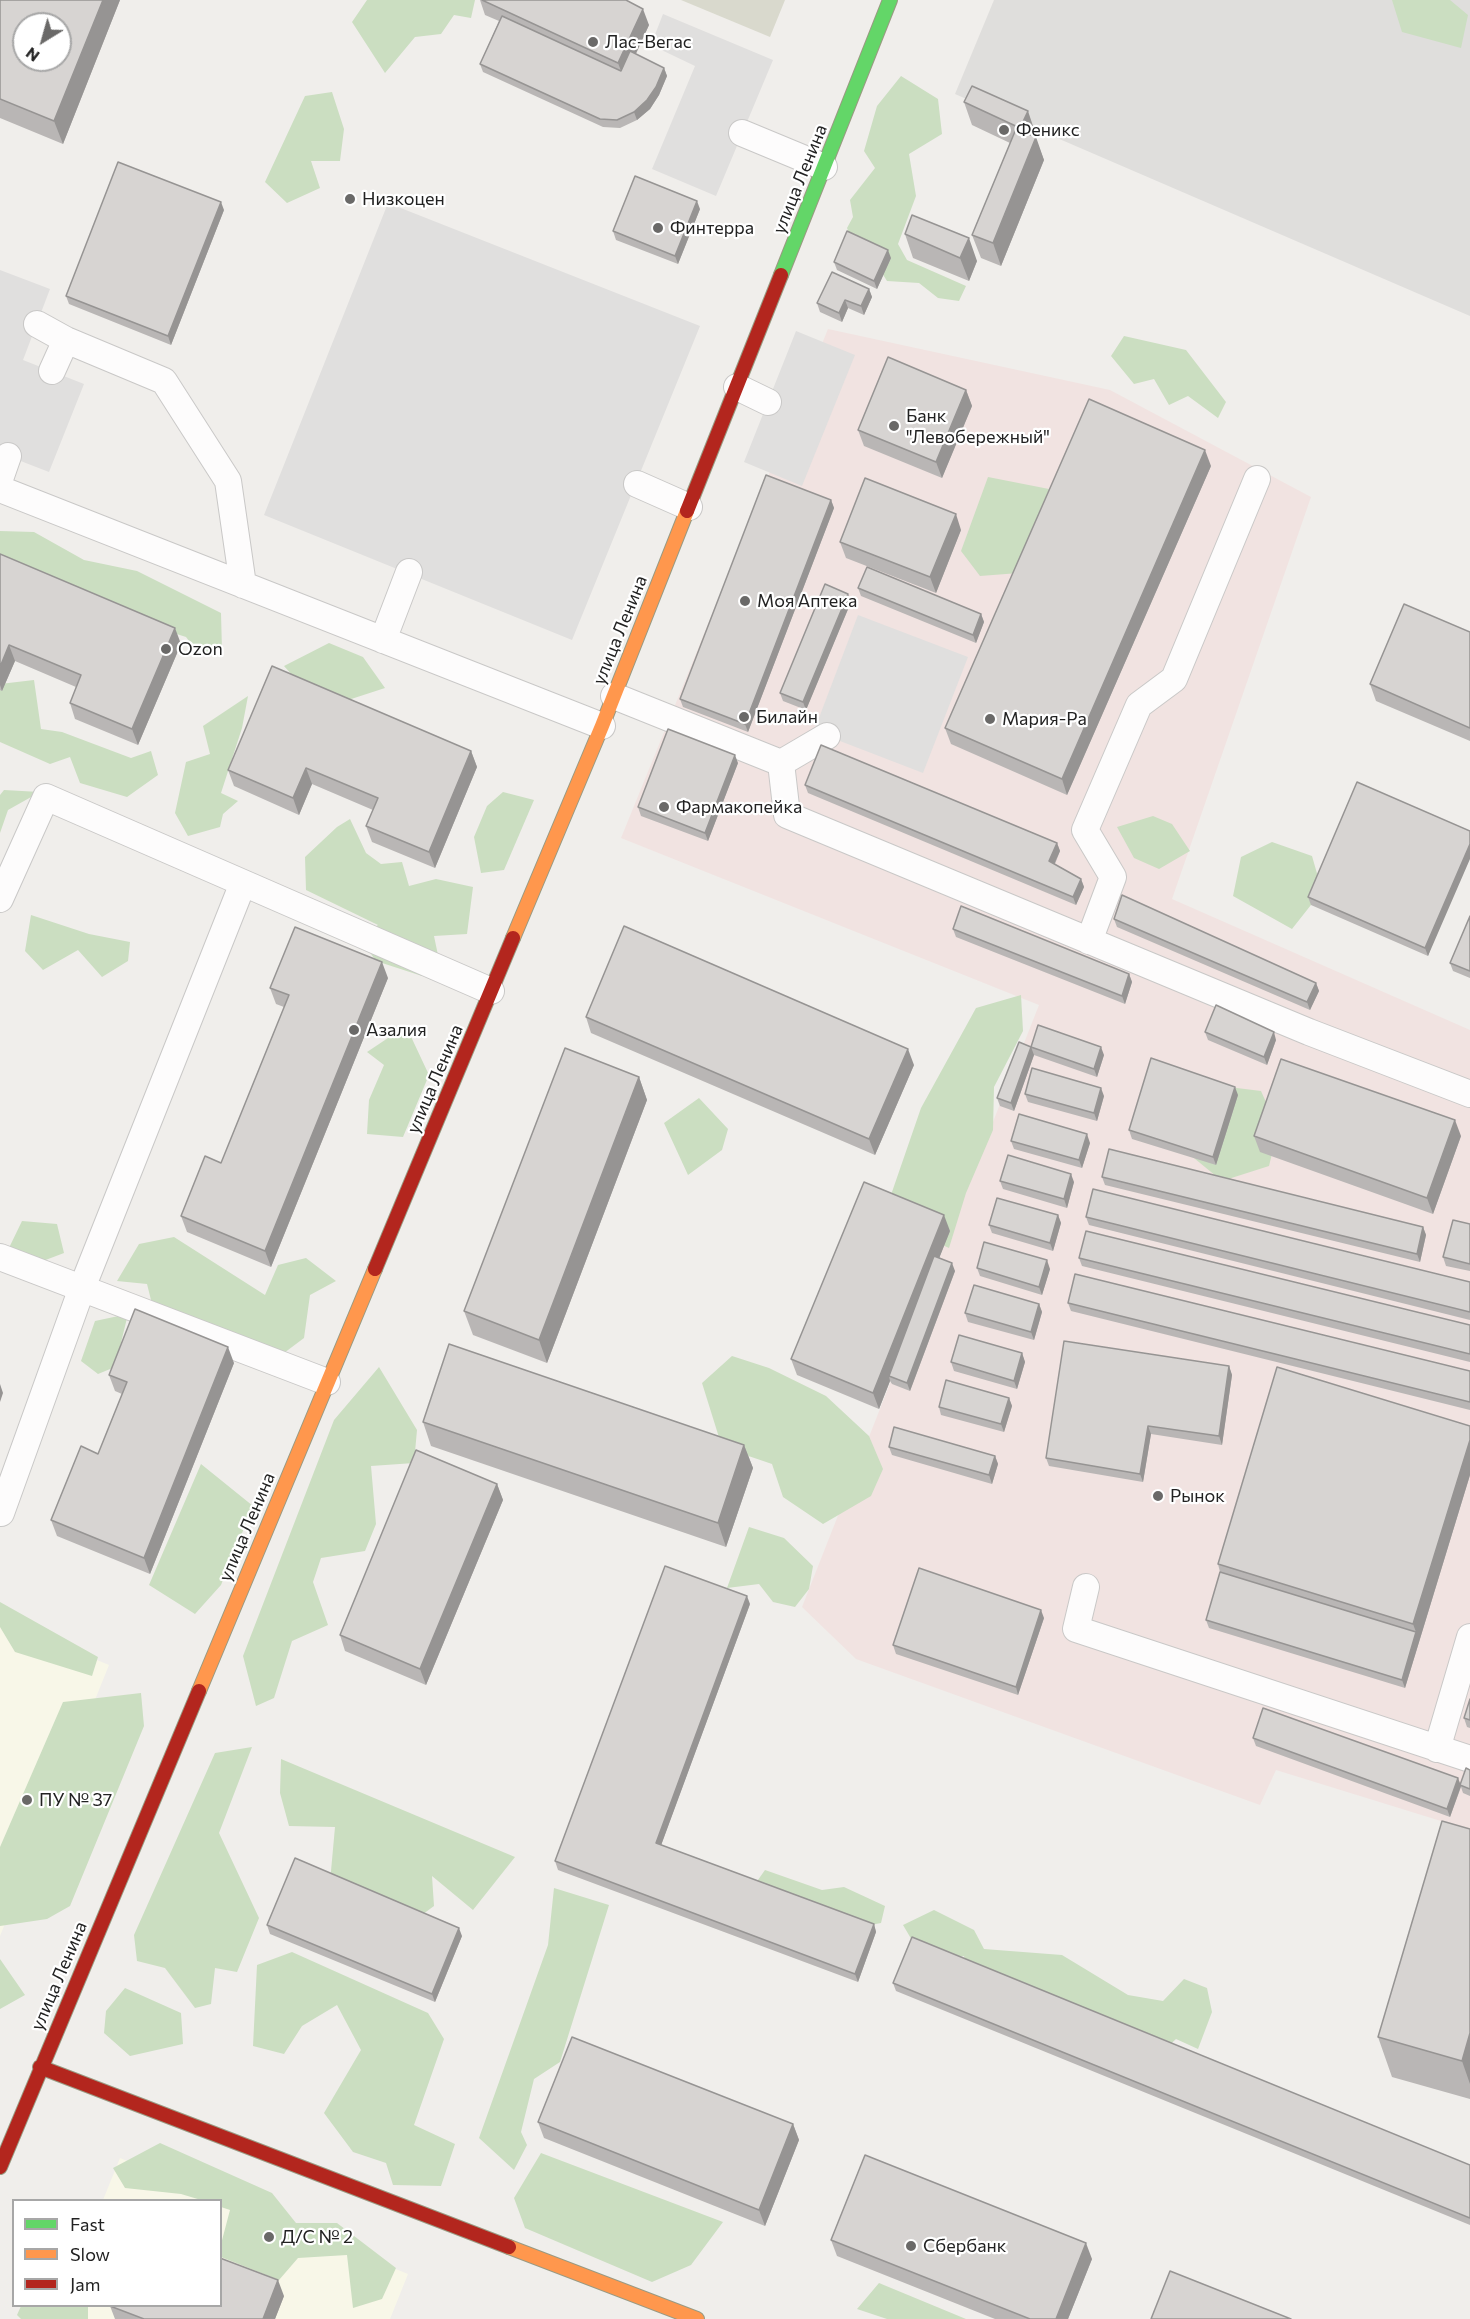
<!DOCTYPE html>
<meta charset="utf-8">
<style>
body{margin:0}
#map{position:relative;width:1470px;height:2319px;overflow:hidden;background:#f0eeeb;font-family:Commissioner,sans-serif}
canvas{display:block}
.legend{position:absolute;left:12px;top:2199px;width:210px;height:108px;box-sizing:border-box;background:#fff;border:2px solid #a7a7a7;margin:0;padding:8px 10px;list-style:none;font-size:18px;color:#222}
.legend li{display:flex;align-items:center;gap:12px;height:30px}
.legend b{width:30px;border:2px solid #a7a7a7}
.north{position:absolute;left:12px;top:12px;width:60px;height:60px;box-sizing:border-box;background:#fff;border:2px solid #a7a7a7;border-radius:50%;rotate:217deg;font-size:16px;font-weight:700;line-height:24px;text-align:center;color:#222}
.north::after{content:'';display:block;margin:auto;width:21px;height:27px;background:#6a6968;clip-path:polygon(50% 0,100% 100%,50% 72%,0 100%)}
</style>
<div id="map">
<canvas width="1470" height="2319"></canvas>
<ul class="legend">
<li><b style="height:8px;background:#63d668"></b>Fast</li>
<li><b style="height:8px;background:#ff974d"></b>Slow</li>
<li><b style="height:8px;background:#b3261e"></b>Jam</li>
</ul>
<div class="north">N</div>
</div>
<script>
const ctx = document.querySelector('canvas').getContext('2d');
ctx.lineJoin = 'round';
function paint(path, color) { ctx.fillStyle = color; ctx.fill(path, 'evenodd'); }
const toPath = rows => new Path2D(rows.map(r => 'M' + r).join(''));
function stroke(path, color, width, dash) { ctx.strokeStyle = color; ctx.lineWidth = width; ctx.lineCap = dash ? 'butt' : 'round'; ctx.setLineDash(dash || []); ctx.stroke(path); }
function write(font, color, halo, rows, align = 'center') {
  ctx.font = font + ' Commissioner,sans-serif'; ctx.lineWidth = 4.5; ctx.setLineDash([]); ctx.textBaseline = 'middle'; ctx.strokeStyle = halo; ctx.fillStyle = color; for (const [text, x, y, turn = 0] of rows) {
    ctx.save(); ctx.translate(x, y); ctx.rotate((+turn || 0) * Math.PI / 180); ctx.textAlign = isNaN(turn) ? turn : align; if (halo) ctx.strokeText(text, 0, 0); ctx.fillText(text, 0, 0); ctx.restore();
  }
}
paint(toPath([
 [994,0,1470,0,1470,316,955,94]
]), '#dfdedc');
paint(toPath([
 [828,329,1110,390,1311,497,1172,899,1470,1030,1470,1830,1276,1770,1260,1805,856,1659,802,1607,1039,1005,621,838]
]), '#f1e3e1');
paint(toPath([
 [0,1620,109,1665,0,1936],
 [120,2158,408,2274,390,2319,56,2319,61,2306,220,2306,220,2200,103,2200]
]), '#f8f7e8');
paint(toPath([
 [681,0,785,0,770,37]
]), '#d9d9cd');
paint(toPath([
 [367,0,475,0,471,18,454,15,441,34,415,37,385,73,352,22],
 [1392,0,1450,0,1468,15,1461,48,1402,32],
 [901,76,938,99,942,134,909,154,916,196,898,244,907,260,966,286,959,301,938,298,919,283,887,281,877,265,855,247,847,228,853,217,850,200,875,168,864,151,877,106],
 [332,92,344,129,340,161,311,161,320,188,287,203,265,182,305,96],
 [1124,336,1186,350,1226,402,1218,418,1188,396,1169,405,1154,379,1134,384,1111,356],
 [988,477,1049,489,1019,573,980,576,961,551],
 [0,531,34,532,84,560,137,571,221,613,222,651,201,656,186,637,0,577],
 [329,643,363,657,385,688,342,702,300,684,284,666],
 [34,680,41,729,62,732,131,758,151,751,158,775,127,797,80,783,70,757,50,764,0,742,0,684],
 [248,696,242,728,221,793,238,801,223,814,220,827,188,836,175,813,186,762,210,754,203,726],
 [4,790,40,792,8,810,0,833,0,795],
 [503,792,534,800,504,870,481,873,474,837,487,806],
 [1153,816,1172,824,1190,851,1159,869,1134,858,1117,827],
 [350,819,366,853,381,864,402,862,409,886,436,879,473,887,467,934,434,936,439,960,422,976,376,961,359,937,378,925,306,890,305,857,337,827],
 [1272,842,1312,856,1322,891,1292,929,1233,896,1241,857],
 [31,915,89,934,130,942,128,961,102,977,78,950,43,970,25,951],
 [1021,995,1023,1031,994,1087,993,1130,966,1193,949,1248,883,1218,921,1108,976,1008],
 [406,1026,429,1075,403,1137,367,1134,369,1100,384,1065,367,1052],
 [1213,1085,1261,1091,1278,1129,1269,1166,1222,1181,1183,1149],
 [699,1098,728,1129,722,1150,688,1175,664,1123],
 [22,1221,57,1224,64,1253,35,1264,7,1252],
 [174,1237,265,1295,278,1265,306,1258,336,1281,310,1295,304,1338,276,1359,157,1324,147,1284,117,1281,139,1244],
 [128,1314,115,1367,98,1374,81,1361,95,1321],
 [732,1356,769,1368,826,1396,869,1436,883,1469,871,1496,823,1524,783,1497,772,1464,722,1447,702,1383],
 [379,1367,417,1430,414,1463,371,1466,376,1524,365,1551,321,1558,313,1582,328,1625,292,1641,274,1698,256,1706,243,1656,334,1420],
 [201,1464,253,1506,221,1585,195,1614,149,1585],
 [749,1527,784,1538,813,1566,809,1589,795,1607,773,1602,759,1584,727,1588],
 [0,1602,98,1657,92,1676,15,1652,0,1627],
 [141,1693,144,1726,70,1906,47,1919,0,1926,0,1847,63,1702],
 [252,1747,219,1833,259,1918,237,1972,215,1968,211,2004,195,2008,165,1968,137,1961,134,1935,215,1753],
 [281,1759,515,1857,473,1910,432,1876,434,1906,404,1928,329,1893,335,1827,289,1826,280,1793],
 [765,1870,822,1890,844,1887,885,1906,881,1923,854,1928,748,1894],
 [554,1888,609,1905,560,2062,534,2079,521,2132,527,2145,514,2170,479,2138,548,1945],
 [934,1910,974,1930,984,1949,1062,1955,1128,1995,1163,2001,1184,1979,1207,1988,1212,2012,1198,2049,1176,2039,1146,2067,970,1988,964,1956,926,1964,903,1925],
 [292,1952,428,2013,444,2039,414,2125,455,2144,441,2186,393,2185,386,2163,353,2152,324,2113,361,2050,337,2005,302,2026,284,2054,253,2046,257,1965],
 [0,1959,25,1995,0,2009],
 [125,1988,181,2013,183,2044,130,2056,104,2033,106,2011],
 [160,2143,272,2193,296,2223,337,2223,396,2268,382,2299,353,2308,347,2255,298,2258,279,2280,221,2257,221,2244,230,2210,221,2207,220,2200,201,2200,181,2194,125,2188,113,2168],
 [541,2153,723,2222,691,2265,652,2282,525,2228,514,2198],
 [879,2283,966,2319,887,2319,857,2309],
 [21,2306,88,2306,88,2319,21,2319,17,2315]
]), '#cbdec1');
paint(toPath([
 [663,14,773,60,716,196,652,169,695,66,651,45],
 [388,203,700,326,572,640,264,515],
 [0,270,50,289,23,360,84,384,49,472,0,453],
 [796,331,855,355,802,486,744,462],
 [858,615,968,657,923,773,814,731]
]), '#e0dfde');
const lane = toPath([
 [742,133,824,167],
 [37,324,66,340,164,381,228,481,243,585],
 [52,371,66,340],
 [737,387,768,402],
 [0,479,8,456],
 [637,484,689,507],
 [0,489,602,726],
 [383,640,409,572],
 [614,696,781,763,827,736],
 [781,763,787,815,1309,1032,1470,1094],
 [0,899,46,797,491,991],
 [1089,941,1113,877,1085,830,1139,705,1174,679,1257,479],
 [0,1257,327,1382],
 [1,1513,82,1288,243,883],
 [1086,1587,1076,1629,1470,1759],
 [1437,1749,1470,1637]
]);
const fast = toPath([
 [781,275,890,0]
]);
const slow = toPath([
 [513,938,602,726,687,511],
 [199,1691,375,1269],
 [509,2247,697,2319]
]);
const jam = toPath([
 [687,511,781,275],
 [375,1269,513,938],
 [40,2067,509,2247],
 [0,2167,199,1691]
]);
stroke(lane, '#c9c8c7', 28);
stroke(fast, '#999a82', 16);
stroke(slow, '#999a82', 16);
stroke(jam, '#999a82', 16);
stroke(lane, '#fdfcfc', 26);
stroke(fast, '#63d668', 14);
stroke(slow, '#ff974d', 14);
stroke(jam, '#b3261e', 14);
paint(toPath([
 [0,0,120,0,63,144,0,118],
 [480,0,626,0,649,25,636,54,664,68,667,76,659,95,650,109,637,120,620,128,603,127,483,72,480,64,499,21,485,15],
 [964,102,1036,135,1035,137,1044,160,1001,266,981,258,972,235,1010,143,972,125],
 [700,209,678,264,616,240,613,231],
 [224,210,171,345,69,304,66,296],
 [905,234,977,261,969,281,913,258],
 [891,258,877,289,837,270,834,262],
 [869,289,872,297,864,315,848,308,842,322,820,312,817,303],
 [966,390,972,406,942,478,864,446,858,430],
 [1211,466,1067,795,951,744,945,728],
 [831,500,834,508,748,732,683,707,680,699],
 [961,530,936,593,846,558,840,542],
 [0,554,181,644,138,745,75,719,70,703,76,687,15,661,2,691,0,690],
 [858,588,981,614,984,622,976,643,861,596],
 [851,602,806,710,783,701,780,693],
 [1470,632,1470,741,1376,701,1370,684],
 [471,751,477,767,435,868,372,842,366,826,373,810,312,784,299,815,234,786,228,770],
 [738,763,708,841,641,816,638,807],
 [805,785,1057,843,1060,851,1055,864,1081,879,1084,887,1076,905,808,793],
 [1470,831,1428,956,1311,905,1308,897],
 [1470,916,1470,978,1453,971,1450,963],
 [1114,919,1316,983,1319,991,1310,1010,1117,927],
 [953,929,1129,974,1132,982,1125,1004,956,937],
 [388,978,271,1267,187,1232,181,1216,221,1163,284,1007,276,1004,270,988],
 [586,1017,914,1065,875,1155,591,1033],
 [1205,1032,1276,1040,1267,1065,1208,1040],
 [1031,1047,1104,1055,1097,1077,1034,1055,1014,1111,1000,1106,997,1098],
 [639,1077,647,1100,547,1363,473,1335,464,1311],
 [1025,1094,1104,1096,1097,1121,1028,1102],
 [1238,1095,1216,1165,1132,1139,1129,1130],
 [1254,1136,1461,1136,1433,1214,1260,1152],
 [1011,1141,1090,1143,1082,1168,1014,1149],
 [1102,1177,1423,1227,1426,1235,1420,1262,1105,1185],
 [1000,1181,1074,1182,1067,1208,1003,1189],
 [1058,1215,1061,1223,1053,1251,992,1233,989,1225],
 [1086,1217,1470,1282,1470,1320,1089,1225],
 [1470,1224,1470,1271,1446,1266,1443,1257],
 [950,1231,939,1258,955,1271,910,1391,892,1384,890,1381,879,1409,797,1375,791,1359],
 [1079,1258,1470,1325,1470,1362,1082,1266],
 [977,1268,1050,1269,1042,1295,980,1276],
 [1068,1303,1470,1371,1470,1410,1071,1311],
 [1039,1304,1042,1312,1034,1340,968,1322,965,1313],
 [1022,1353,1025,1362,1017,1389,954,1371,951,1362],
 [234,1363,150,1574,57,1536,51,1520,98,1454,122,1394,115,1391,109,1375],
 [1229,1366,1232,1375,1222,1445,1151,1434,1143,1482,1049,1466,1046,1458],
 [1009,1398,1012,1406,1004,1432,941,1415,939,1407],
 [423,1422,744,1445,753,1468,726,1547,431,1446],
 [1470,1426,1470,1475,1405,1688,1209,1628,1206,1620,1220,1572,1218,1564],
 [889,1447,995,1456,998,1464,992,1484,892,1455],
 [497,1484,503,1500,426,1685,345,1651,340,1635],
 [750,1604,661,1845,874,1924,876,1932,858,1982,558,1870,555,1861],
 [1044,1618,1018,1695,896,1654,893,1645],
 [1470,1699,1470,1728,1467,1727,1464,1718],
 [1253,1738,1458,1778,1460,1784,1470,1770,1470,1796,1463,1793,1461,1787,1450,1817,1256,1746],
 [1470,1829,1470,2099,1392,2077,1378,2037],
 [267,1925,462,1936,435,2002,270,1934],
 [893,1983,1470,2165,1470,2225,896,1991],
 [538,2122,793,2124,799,2140,765,2226,544,2138],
 [831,2240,1092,2259,1068,2319,995,2319,837,2256],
 [284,2296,275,2319,115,2319,110,2306]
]), '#b9b6b5');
paint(toPath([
 [103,0,120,0,63,144,54,121],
 [643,9,649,25,624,79,618,63],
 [664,68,667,76,659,95,650,109,637,120,634,112],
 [1028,111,1036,135,1028,151,1020,128],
 [1036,137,1044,160,1001,266,993,243],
 [697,201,700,209,678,264,675,256],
 [221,202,224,210,171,345,168,336],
 [969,238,977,261,969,281,960,258],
 [888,250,891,258,877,289,874,281],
 [869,289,872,297,864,315,861,306],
 [845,300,848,308,842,322,839,313],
 [966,390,972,406,942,478,936,462],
 [1205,450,1211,466,1067,795,1062,779],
 [831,500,834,508,748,732,745,724],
 [956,514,961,530,936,593,930,577],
 [848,594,851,602,806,710,803,702],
 [981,614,984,622,976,643,973,635],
 [175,628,181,644,138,745,132,729],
 [9,645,15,661,2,691,0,685,0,667],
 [471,751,477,767,435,868,429,852],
 [735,755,738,763,708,841,705,833],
 [306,768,312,784,299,815,293,798],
 [1057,843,1060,851,1052,869,1049,861],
 [1470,844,1470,859,1428,956,1425,948],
 [1081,879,1084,887,1076,905,1073,897],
 [382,962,388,978,271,1267,265,1251],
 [1129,974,1132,982,1125,1004,1122,996],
 [1316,983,1319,991,1310,1010,1307,1002],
 [1274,1032,1276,1040,1267,1065,1264,1057],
 [1031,1047,1034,1055,1014,1111,1011,1103],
 [1101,1047,1104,1055,1097,1077,1094,1069],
 [908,1049,914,1065,875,1155,869,1139],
 [639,1077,647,1100,547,1363,539,1340],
 [1235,1087,1238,1095,1216,1165,1213,1157],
 [1101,1088,1104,1096,1097,1121,1094,1113],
 [1455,1120,1461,1136,1433,1214,1427,1198],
 [1087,1134,1090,1143,1082,1168,1079,1160],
 [1071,1174,1074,1182,1067,1208,1064,1199],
 [944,1215,950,1231,892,1377,889,1376,890,1381,879,1409,873,1393],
 [1058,1215,1061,1223,1053,1251,1050,1243],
 [1423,1227,1426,1235,1420,1262,1417,1254],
 [1047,1260,1050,1269,1042,1295,1039,1287],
 [952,1263,955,1271,910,1391,907,1383],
 [1039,1304,1042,1312,1034,1340,1031,1332],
 [228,1347,234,1363,150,1574,144,1558],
 [1022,1353,1025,1362,1017,1389,1014,1381],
 [1229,1366,1232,1375,1222,1445,1219,1436],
 [0,1384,3,1393,0,1402],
 [1009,1398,1012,1406,1004,1432,1001,1424],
 [1148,1426,1151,1434,1143,1482,1140,1474],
 [1470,1440,1470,1475,1405,1688,1402,1680,1416,1632,1413,1624],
 [744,1445,753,1468,726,1547,718,1523],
 [995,1456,998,1464,992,1484,989,1475],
 [497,1484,503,1500,426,1685,420,1669],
 [747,1596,750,1604,659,1851,656,1843],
 [1041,1610,1044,1618,1018,1695,1016,1687],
 [1458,1778,1461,1786,1450,1817,1447,1809],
 [874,1924,876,1932,858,1982,855,1974],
 [459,1928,462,1936,435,2002,432,1994],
 [1470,2033,1470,2084,1462,2061],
 [793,2124,799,2140,765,2226,759,2210],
 [1086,2243,1092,2259,1068,2319,1056,2319],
 [278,2280,284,2296,275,2319,263,2319]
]), '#969493');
const building = toPath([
 [0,0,103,0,54,121,0,99,0,0],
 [24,24,60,24,60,60,24,60,24,24],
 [482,0,626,0,643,9,618,63,482,0],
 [502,16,621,71,630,51,664,68,656,87,647,100,634,112,617,120,600,119,480,64,502,16],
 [972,86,1028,111,1020,128,964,102,972,86],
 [1016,129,1036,137,993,243,972,235,1016,129],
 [118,162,221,202,168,336,66,296,118,162],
 [635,176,697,201,675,256,613,231,635,176],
 [912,215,969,238,960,258,905,234,912,215],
 [847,231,888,250,874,281,834,262,847,231],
 [832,272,869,289,861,306,845,300,839,313,817,303,832,272],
 [888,357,966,390,936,462,858,430,888,357],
 [1089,399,1205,450,1062,779,945,728,1089,399],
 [766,475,831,500,745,724,680,699,766,475],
 [865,478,956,514,930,577,840,542,865,478],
 [0,554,175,628,132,729,70,703,81,675,9,645,0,667,0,554],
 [867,567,981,614,973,635,858,588,867,567],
 [825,584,848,594,803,702,780,693,825,584],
 [1404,604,1470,632,1470,728,1370,684,1404,604],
 [272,666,471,751,429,852,366,826,378,798,306,768,293,798,228,770,272,666],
 [668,729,735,755,705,833,638,807,668,729],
 [821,745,1057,843,1049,861,1081,879,1073,897,805,785,821,745],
 [1357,782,1470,831,1470,844,1425,948,1308,897,1357,782],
 [1122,895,1316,983,1307,1002,1114,919,1122,895],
 [961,906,1129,974,1122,996,953,929,961,906],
 [1470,916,1470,971,1450,963,1470,916],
 [624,926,908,1049,869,1139,586,1017,624,926],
 [295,927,382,962,265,1251,181,1216,205,1156,221,1163,289,995,270,988,295,927],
 [1216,1005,1274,1032,1264,1057,1205,1032,1216,1005],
 [1038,1025,1101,1047,1094,1069,1031,1047,1011,1103,997,1098,1019,1042,1031,1047,1038,1025],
 [565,1048,639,1077,539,1340,464,1311,565,1048],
 [1151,1058,1235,1087,1213,1157,1129,1130,1151,1058],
 [1281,1059,1455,1120,1427,1198,1254,1136,1281,1059],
 [1032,1068,1101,1088,1094,1113,1025,1094,1032,1068],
 [1019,1114,1087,1134,1079,1160,1011,1141,1019,1114],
 [1109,1149,1423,1227,1417,1254,1102,1177,1109,1149],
 [1008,1155,1071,1174,1064,1199,1000,1181,1008,1155],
 [864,1182,944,1215,873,1393,791,1359,864,1182],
 [1093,1189,1470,1282,1470,1312,1086,1217,1093,1189],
 [997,1198,1058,1215,1050,1243,989,1225,997,1198],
 [1453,1220,1470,1224,1470,1264,1443,1257,1453,1220],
 [1086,1231,1470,1325,1470,1354,1079,1258,1086,1231],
 [984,1242,1047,1260,1039,1287,977,1268,984,1242],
 [934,1256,952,1263,907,1383,889,1376,934,1256],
 [1075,1274,1470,1371,1470,1402,1068,1303,1075,1274],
 [974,1285,1039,1304,1031,1332,965,1313,974,1285],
 [135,1309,228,1347,144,1558,51,1520,81,1446,98,1454,127,1382,109,1375,135,1309],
 [959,1335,1022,1353,1014,1381,951,1362,959,1335],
 [1064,1341,1229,1366,1219,1436,1148,1426,1140,1474,1046,1458,1064,1341],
 [449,1344,744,1445,718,1523,423,1422,449,1344],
 [1277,1367,1470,1426,1470,1440,1413,1624,1218,1564,1277,1367],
 [946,1380,1009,1398,1001,1424,939,1407,946,1380],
 [894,1427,995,1456,989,1475,889,1447,894,1427],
 [416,1450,497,1484,420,1669,340,1635,416,1450],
 [665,1566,747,1596,656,1843,874,1924,855,1974,555,1861,665,1566],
 [919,1568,1041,1610,1016,1687,893,1645,919,1568],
 [1220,1572,1416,1632,1402,1680,1206,1620,1220,1572],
 [1470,1699,1470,1720,1464,1718,1470,1699],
 [1263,1708,1458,1778,1447,1809,1253,1738,1263,1708],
 [1466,1768,1470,1770,1470,1789,1460,1785,1466,1768],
 [1442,1821,1470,1829,1470,2033,1462,2061,1378,2037,1442,1821],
 [295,1858,459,1928,432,1994,267,1925,295,1858],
 [912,1937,1470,2165,1470,2218,893,1983,912,1937],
 [572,2037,793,2124,759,2210,538,2122,572,2037],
 [865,2155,1086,2243,1056,2319,1030,2319,831,2240,865,2155],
 [220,2258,278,2280,263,2319,144,2319,110,2306,220,2306,220,2258],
 [1170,2271,1291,2319,1151,2319,1170,2271]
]);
paint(building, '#d7d4d2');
stroke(building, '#969493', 1.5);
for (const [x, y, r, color] of [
 [593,42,6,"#6a6968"],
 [1004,130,6,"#6a6968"],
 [350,199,6,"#6a6968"],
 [658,228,6,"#6a6968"],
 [894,426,6,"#6a6968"],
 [745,601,6,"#6a6968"],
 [166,649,6,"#6a6968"],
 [744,717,6,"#6a6968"],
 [990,719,6,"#6a6968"],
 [664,807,6,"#6a6968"],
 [354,1030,6,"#6a6968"],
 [1158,1496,6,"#6a6968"],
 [27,1800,6,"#6a6968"],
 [269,2237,6,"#6a6968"],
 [911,2246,6,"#6a6968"]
]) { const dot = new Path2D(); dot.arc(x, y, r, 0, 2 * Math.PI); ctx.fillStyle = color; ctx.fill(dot); stroke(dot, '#fff', 2); }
write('18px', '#222', '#fff', [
 ["Лас-Вегас",605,42],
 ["Феникс",1016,130],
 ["Низкоцен",362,199],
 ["Финтерра",670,228],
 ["Банк",906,416],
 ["\"Левобережный\"",906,437],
 ["Моя Аптека",757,601],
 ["Ozon",178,649],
 ["Билайн",756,717],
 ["Мария-Ра",1002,719],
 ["Фармакопейка",676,807],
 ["Азалия",366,1030],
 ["Рынок",1170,1496],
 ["ПУ № 37",39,1800],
 ["Д/С № 2",281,2237],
 ["Сбербанк",923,2246]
], 'left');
write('18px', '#222', '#fff', [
 ["улица Ленина",800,179,-68],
 ["улица Ленина",620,630,-68],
 ["улица Ленина",435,1079,-67],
 ["улица Ленина",247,1527,-67],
 ["улица Ленина",59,1976,-67]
]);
</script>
